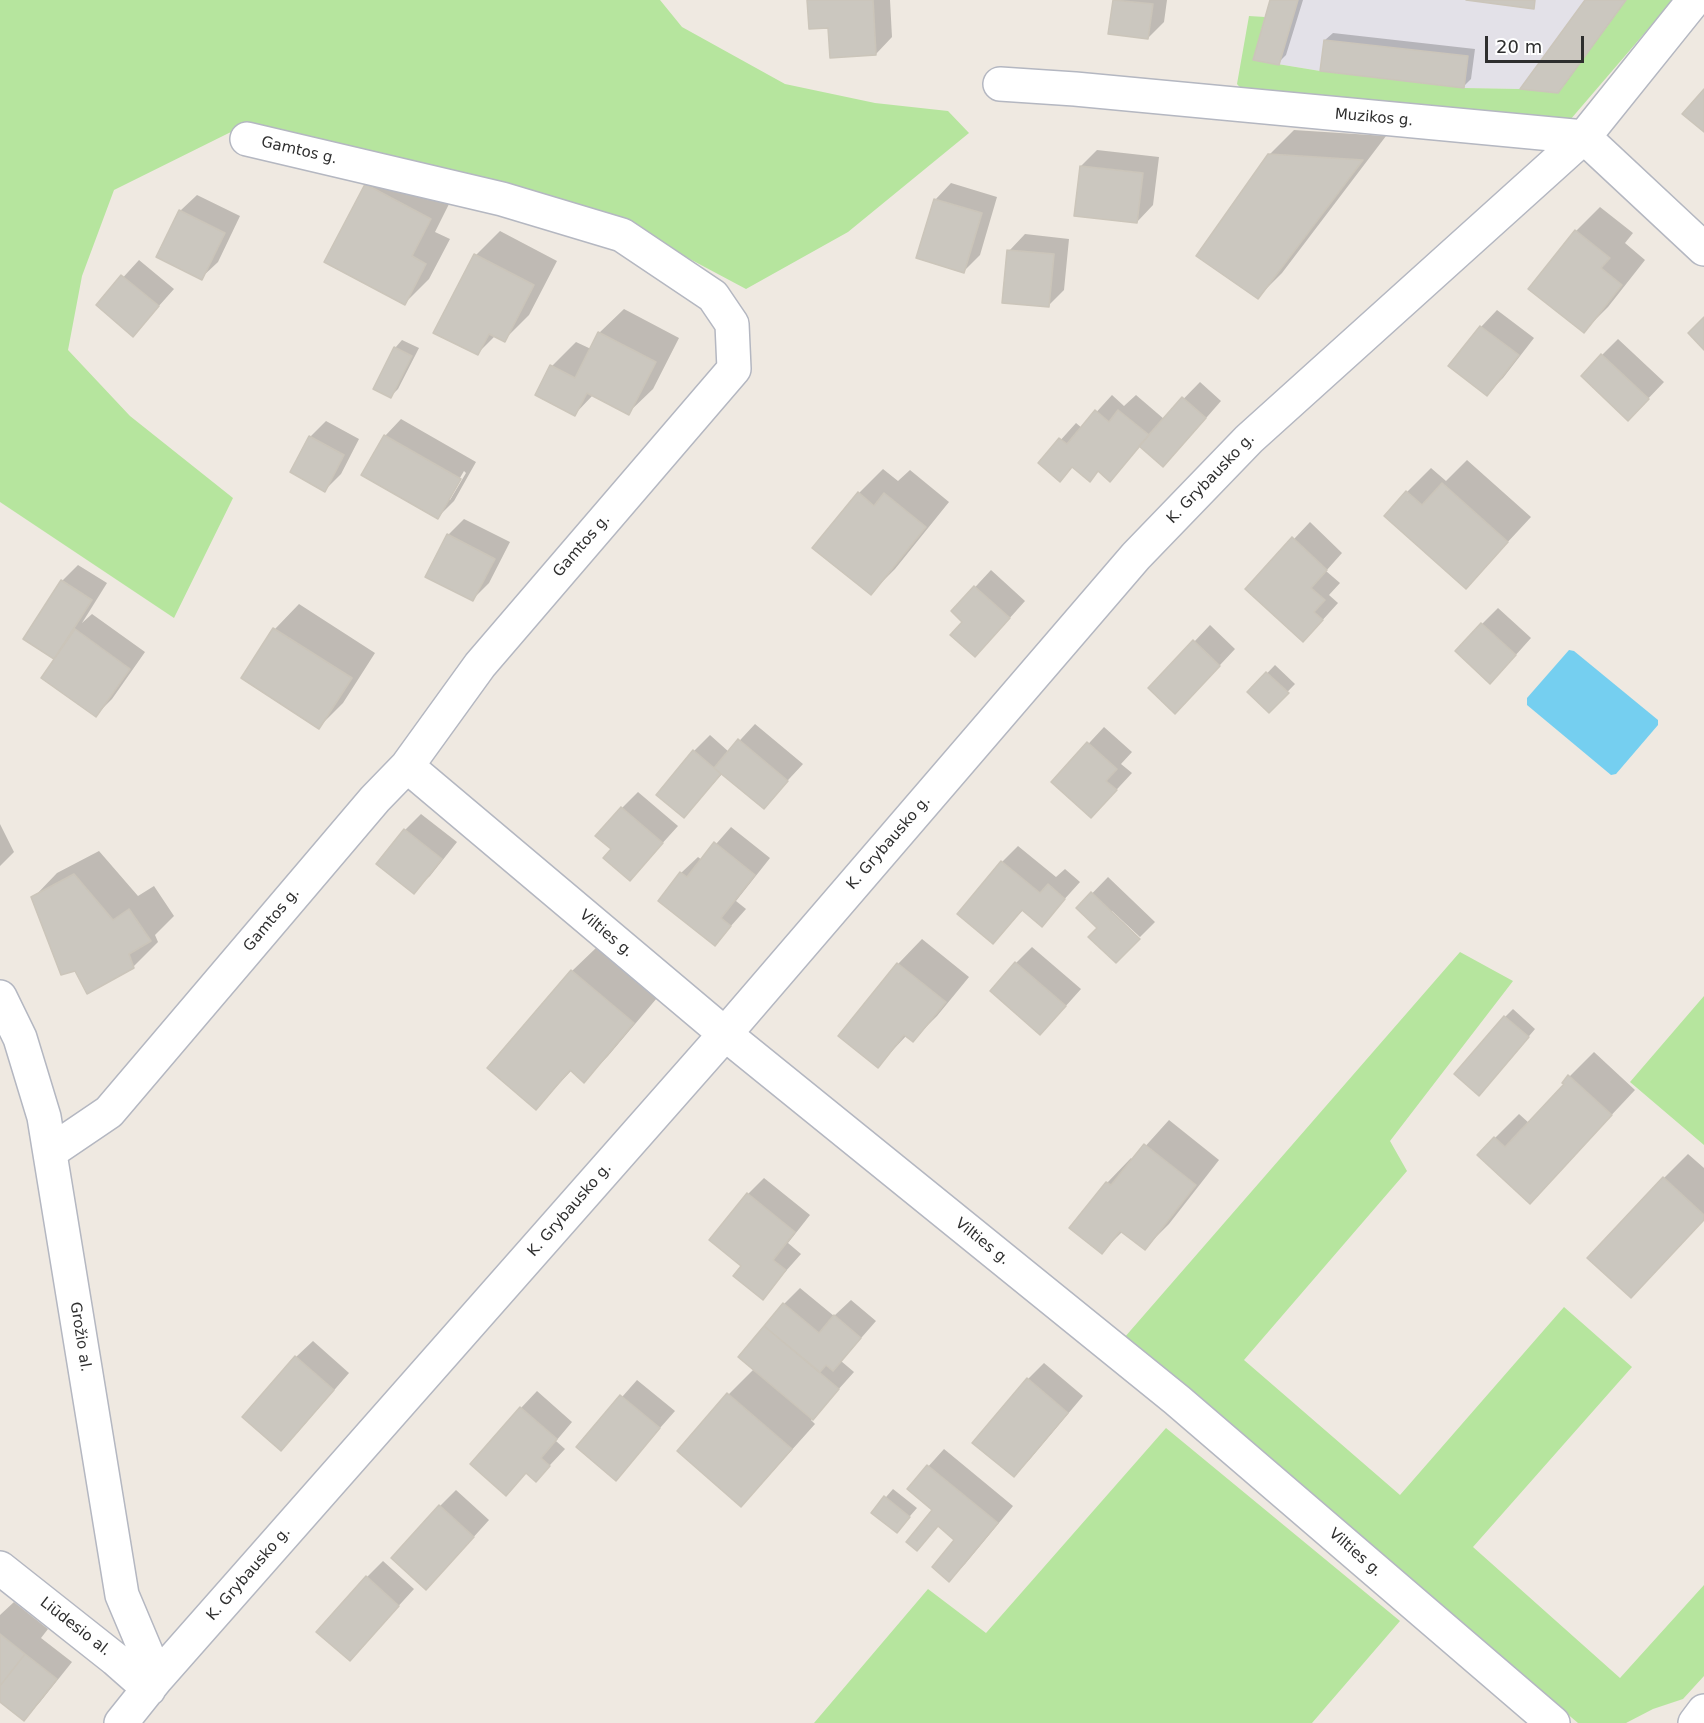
<!DOCTYPE html>
<meta charset="utf-8">
<style>
body{margin:0}
#map{position:relative;width:1704px;height:1723px;overflow:hidden;background:#efe9e1;font-family:"DejaVu Sans",sans-serif}
canvas{display:block}
.scale{position:absolute;left:1485px;top:36px;width:99px;height:27px;box-sizing:border-box;border:3px solid #2e2e2e;border-top:0;padding-left:8px;font-size:18px;line-height:21px;white-space:nowrap;color:#2e2e2e;-webkit-text-stroke:4px #fff;paint-order:stroke}
</style>
<div id="map">
<canvas width="1704" height="1723"></canvas>
<div class="scale">20 m</div>
</div>
<script>
const ctx = document.querySelector('canvas').getContext('2d');
ctx.lineJoin = 'round';
function paint(path, color) { ctx.fillStyle = color; ctx.fill(path, 'evenodd'); }
const toPath = rows => new Path2D(rows.map(r => 'M' + r).join(''));
function stroke(path, color, width, dash) { ctx.strokeStyle = color; ctx.lineWidth = width; ctx.lineCap = dash ? 'butt' : 'round'; ctx.setLineDash(dash || []); ctx.stroke(path); }
function write(font, color, halo, rows, align = 'center') {
  ctx.font = font + ' "DejaVu Sans",sans-serif'; ctx.lineWidth = 4.5; ctx.setLineDash([]); ctx.textBaseline = 'middle'; ctx.strokeStyle = halo; ctx.fillStyle = color; for (const [text, x, y, turn = 0] of rows) {
    ctx.save(); ctx.translate(x, y); ctx.rotate((+turn || 0) * Math.PI / 180); ctx.textAlign = isNaN(turn) ? turn : align; if (halo) ctx.strokeText(text, 0, 0); ctx.fillText(text, 0, 0); ctx.restore();
  }
}
paint(toPath([
 [1270,0,1626,0,1558,93,1520,89,1464,88,1320,71,1253,60]
]), '#e3e1e8');
paint(toPath([
 [0,0,660,0,682,27,785,84,875,103,948,111,969,133,848,232,746,289,624,224,241,127,114,190,82,276,68,350,130,416,233,498,174,618,0,502],
 [1626,0,1673,0,1570,120,1244,92,1237,84,1249,16,1265,17,1253,60,1320,71,1464,88,1520,89,1558,93],
 [1460,952,1513,981,1390,1141,1407,1171,1244,1360,1400,1495,1564,1307,1632,1367,1473,1547,1620,1678,1704,1585,1704,1676,1683,1699,1653,1709,1626,1723,1578,1723,1124,1338],
 [1704,996,1704,1145,1630,1082],
 [1166,1428,1400,1621,1312,1723,814,1723,928,1589,986,1633]
]), '#b6e59e');
paint(toPath([
 [1569,650,1574,651,1658,720,1658,725,1616,774,1611,775,1527,705,1527,698]
]), '#75cff0');
paint(toPath([
 [808,0,890,0,892,37,876,54,830,27],
 [1114,0,1167,0,1164,22,1148,38,1110,33],
 [1272,0,1303,0,1286,55,1278,63],
 [1587,0,1626,0,1565,84,1557,92],
 [1333,33,1475,49,1471,79,1463,87,1325,40],
 [1294,130,1386,136,1282,273,1258,297,1269,155],
 [1097,150,1159,157,1153,205,1137,222,1081,166],
 [391,160,454,194,435,232,450,239,429,279,405,303,367,185],
 [951,183,997,197,980,255,964,271,935,200],
 [197,195,240,216,218,262,201,278,180,211],
 [1600,207,1633,233,1625,243,1645,260,1608,307,1584,331,1576,231],
 [500,231,557,261,529,315,504,340,496,335,477,354,476,255],
 [1025,234,1069,239,1064,290,1048,306,1009,251],
 [139,260,174,289,133,335,98,305],
 [624,309,679,338,653,389,628,413,593,395,575,414,552,366,576,342,591,349,599,333],
 [1497,310,1534,338,1503,378,1487,394,1450,366,1481,327],
 [1618,339,1664,382,1644,403,1602,355],
 [402,340,419,348,398,389,391,396,395,348],
 [1200,382,1221,401,1179,449,1141,445,1110,479,1099,470,1090,480,1073,466,1060,480,1040,463,1076,423,1082,428,1112,395,1124,406,1136,395,1164,419],
 [401,419,476,462,454,501,438,517,363,475,385,436],
 [464,471,466,473,450,500,447,500],
 [326,421,359,439,341,474,325,490,310,437],
 [1467,460,1531,517,1466,587,1407,492,1431,468,1446,481],
 [883,469,898,481,910,470,949,502,895,569,871,593,859,493],
 [464,519,510,542,489,583,473,599,448,535],
 [1310,522,1342,553,1326,571,1340,583,1329,595,1338,603,1319,624,1247,589],
 [78,565,107,583,82,623,92,614,145,652,112,699,96,715,56,659,25,638,62,581],
 [991,570,1025,601,991,639,953,611],
 [299,604,375,653,343,703,319,727,243,678,275,629],
 [1498,608,1531,638,1506,666,1482,624],
 [1210,625,1235,649,1191,696,1194,642],
 [1275,665,1295,684,1269,711,1249,692],
 [755,724,803,764,763,807,723,773,684,816,694,751,710,735,729,752],
 [1104,727,1132,752,1121,764,1132,773,1107,800,1053,782],
 [638,792,678,826,630,879,613,849,622,808],
 [421,814,457,842,430,876,413,892,378,864,405,830],
 [0,824,14,852,0,866],
 [731,827,770,858,736,901,746,909,715,944,681,873,698,857,702,860],
 [1018,846,1056,877,1065,869,1080,882,1042,924,1024,909,993,942,959,913,1002,862],
 [99,851,138,896,154,886,174,916,155,935,158,942,133,967,33,898,57,873],
 [1108,877,1155,922,1140,937,1112,911,1099,928,1078,908],
 [922,939,969,977,937,1016,913,1040,907,1035,878,1066,898,964],
 [597,947,657,998,608,1056,584,1081,572,1070,536,1108,489,1068,572,971],
 [1032,947,1081,989,1056,1017,1016,963],
 [1513,1009,1535,1029,1487,1086,1505,1017],
 [1594,1052,1635,1090,1530,1202,1495,1138,1519,1114,1529,1123,1566,1083,1564,1082],
 [1169,1120,1219,1160,1169,1224,1145,1248,1123,1231,1102,1252,1107,1183,1131,1158,1133,1160],
 [1688,1154,1704,1168,1704,1219,1664,1178],
 [764,1178,810,1215,788,1243,801,1254,762,1298,743,1265,748,1194],
 [800,1288,834,1316,851,1300,876,1321,841,1361,854,1372,811,1420,815,1424,765,1480,741,1505,679,1451,729,1394,754,1369,740,1357,784,1304],
 [313,1341,349,1373,297,1433,296,1357],
 [1044,1363,1083,1396,1030,1459,1014,1475,1028,1379],
 [637,1380,675,1411,615,1479,578,1447],
 [537,1391,572,1422,556,1441,565,1449,536,1480,527,1472,506,1494,521,1408],
 [944,1449,1013,1506,965,1564,949,1580,956,1540,939,1525,916,1549,934,1510,909,1488],
 [893,1489,917,1508,897,1531,873,1512],
 [456,1490,489,1520,442,1572,440,1506],
 [383,1561,414,1589,350,1659,367,1577],
 [14,1602,48,1629,41,1638,72,1662,40,1702,24,1719,0,1700,0,1615]
]), '#0003');
const building = toPath([
 [807,0,873,0,876,55,830,58,828,28,809,29,807,0],
 [1113,0,1153,4,1148,39,1108,34,1113,0],
 [1270,0,1298,0,1279,65,1253,60,1270,0],
 [1466,0,1535,0,1534,9,1466,0],
 [1585,0,1626,0,1558,93,1520,89,1585,0],
 [1324,40,1468,56,1464,88,1320,71,1324,40],
 [1704,89,1704,132,1682,114,1704,89],
 [1268,154,1363,160,1258,299,1196,256,1268,154],
 [1080,166,1143,173,1137,223,1074,216,1080,166],
 [365,184,431,219,412,256,426,264,405,305,324,262,365,184],
 [934,199,982,213,964,273,916,258,934,199],
 [179,210,225,233,202,280,156,257,179,210],
 [1575,230,1610,258,1601,268,1622,285,1584,333,1528,289,1575,230],
 [1007,250,1054,254,1049,307,1002,303,1007,250],
 [474,254,534,285,505,342,489,334,478,355,433,333,474,254],
 [121,275,159,306,133,337,96,305,121,275],
 [1704,317,1704,350,1688,333,1704,317],
 [1480,326,1519,355,1487,396,1448,366,1480,326],
 [598,332,656,362,629,415,587,393,575,416,535,395,550,365,575,378,598,332],
 [394,347,412,356,391,398,373,389,394,347],
 [1601,354,1649,399,1628,421,1581,376,1601,354],
 [1182,397,1206,418,1163,467,1139,446,1182,397],
 [1095,410,1109,422,1118,410,1149,435,1110,482,1098,471,1090,482,1072,467,1060,482,1038,463,1059,438,1067,444,1095,410],
 [384,435,461,479,438,519,361,475,384,435],
 [309,436,344,455,325,492,290,472,309,436],
 [1442,483,1508,542,1466,589,1384,516,1406,491,1422,505,1442,483],
 [858,492,874,506,884,493,926,527,871,595,812,548,858,492],
 [447,534,495,559,473,601,425,577,447,534],
 [1292,537,1327,570,1311,588,1325,600,1314,612,1323,620,1303,642,1245,589,1292,537],
 [61,580,92,600,54,659,23,639,61,580],
 [974,586,1010,618,975,657,950,635,962,622,951,611,974,586],
 [1481,623,1516,655,1490,684,1455,651,1481,623],
 [273,628,352,678,319,729,241,678,273,628],
 [75,629,130,669,96,717,41,678,75,629],
 [1193,640,1220,666,1175,714,1148,688,1193,640],
 [1266,672,1289,693,1269,713,1247,692,1266,672],
 [738,739,788,781,764,809,714,768,738,739],
 [1087,742,1117,769,1106,781,1117,790,1091,818,1051,782,1087,742],
 [693,750,721,774,684,818,656,795,693,750],
 [621,807,663,843,630,881,603,858,611,849,595,836,621,807],
 [404,829,442,859,414,894,376,864,404,829],
 [714,842,755,875,721,918,731,926,715,946,658,901,680,872,687,877,714,842],
 [1001,861,1040,893,1048,884,1065,899,1042,927,1022,910,993,944,957,914,1001,861],
 [74,874,113,920,129,909,151,941,129,954,134,968,87,994,75,971,61,975,31,897,74,874],
 [1091,892,1140,939,1116,963,1088,937,1097,928,1076,908,1091,892],
 [1015,962,1066,1006,1040,1035,990,991,1015,962],
 [897,963,946,1002,913,1042,904,1035,878,1068,838,1036,897,963],
 [571,970,634,1023,584,1083,570,1070,536,1110,487,1068,571,970],
 [1504,1016,1529,1037,1479,1096,1454,1074,1504,1016],
 [1568,1075,1612,1115,1530,1204,1477,1155,1494,1137,1505,1147,1564,1084,1562,1083,1568,1075],
 [1144,1144,1196,1185,1145,1250,1120,1231,1102,1254,1069,1228,1106,1182,1111,1185,1144,1144],
 [1663,1177,1704,1215,1704,1220,1631,1298,1587,1258,1663,1177],
 [747,1193,795,1232,773,1260,786,1270,763,1300,733,1276,741,1266,709,1240,747,1193],
 [783,1303,819,1333,834,1315,861,1338,833,1371,826,1365,820,1372,764,1326,783,1303],
 [764,1326,839,1389,813,1420,738,1357,764,1326],
 [295,1356,334,1390,281,1451,242,1417,295,1356],
 [1027,1378,1068,1413,1014,1477,972,1443,1027,1378],
 [727,1393,792,1449,741,1507,677,1451,727,1393],
 [620,1395,660,1428,616,1481,576,1447,620,1395],
 [520,1407,557,1439,541,1458,550,1466,536,1482,526,1473,506,1496,470,1464,520,1407],
 [927,1465,998,1523,949,1582,932,1567,954,1540,938,1526,917,1551,906,1542,932,1510,907,1489,927,1465],
 [884,1496,910,1517,897,1533,871,1513,884,1496],
 [439,1505,474,1537,426,1590,391,1558,439,1505],
 [366,1576,399,1606,350,1661,316,1632,366,1576],
 [0,1634,25,1654,0,1686,0,1634],
 [25,1654,57,1679,24,1721,0,1702,0,1686,25,1654]
]);
paint(building, '#cbc7bf');
stroke(building, '#cbc5ba', 1.5);
const street = toPath([
 [1000,84,1075,89,1584,137,1704,249],
 [407,766,725,1034,1177,1400,1553,1723],
 [0,997,20,1038,44,1117,122,1595,157,1678],
 [50,1152,109,1112,375,799,407,766,480,665,734,369,732,324,713,296,622,235,502,199,247,139],
 [0,1568,115,1659,149,1689],
 [121,1723,157,1678,725,1034,1136,556,1249,439,1584,137,1694,0]
]);
const secondary = toPath([
 [1695,1723,1704,1711]
]);
stroke(street, '#b4b7c1', 36);
stroke(secondary, '#b4b7c1', 36);
stroke(street, '#fff', 33);
stroke(secondary, '#fff', 33);
write('15px', '#2e2e2e', '#fff', [
 ["Muzikos g.",1374,118,5],
 ["Gamtos g.",299,151,13],
 ["K. Grybausko g.",1211,479,-46],
 ["Gamtos g.",582,546,-49],
 ["K. Grybausko g.",889,843,-49],
 ["Gamtos g.",272,920,-50],
 ["Vilties g.",606,934,40],
 ["K. Grybausko g.",570,1210,-49],
 ["Vilties g.",982,1242,39],
 ["Grožio al.",80,1337,81],
 ["Vilties g.",1355,1553,41],
 ["K. Grybausko g.",249,1574,-49],
 ["Liūdesio al.",75,1627,38]
]);
</script>
